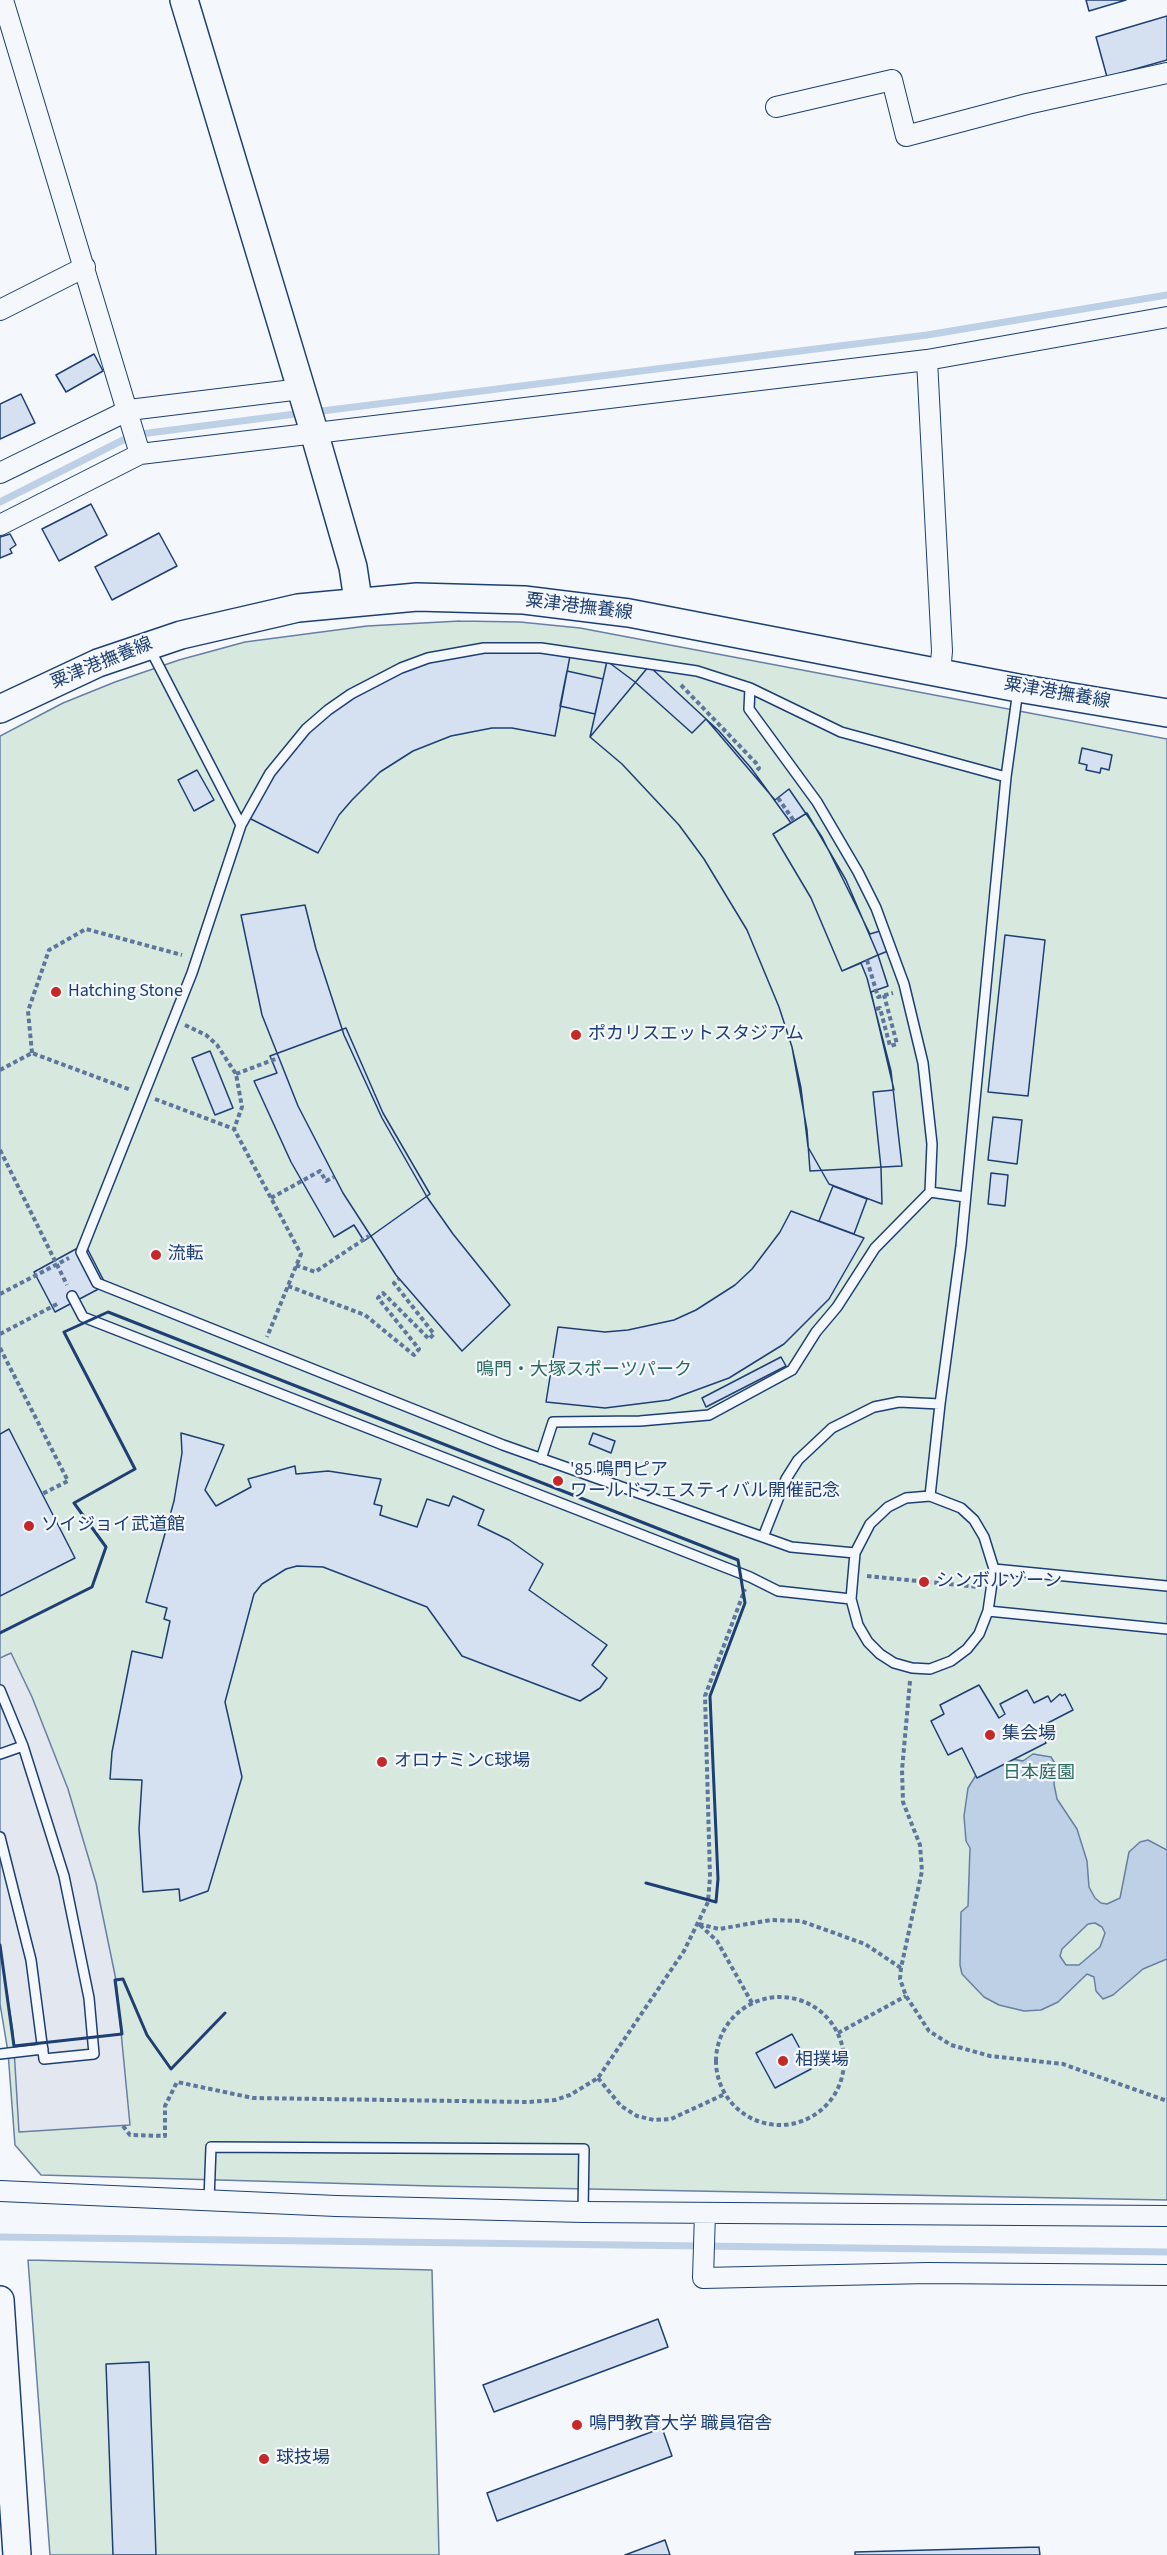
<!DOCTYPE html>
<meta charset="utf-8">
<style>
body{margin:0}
canvas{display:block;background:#f4f7fb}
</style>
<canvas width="1167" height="2555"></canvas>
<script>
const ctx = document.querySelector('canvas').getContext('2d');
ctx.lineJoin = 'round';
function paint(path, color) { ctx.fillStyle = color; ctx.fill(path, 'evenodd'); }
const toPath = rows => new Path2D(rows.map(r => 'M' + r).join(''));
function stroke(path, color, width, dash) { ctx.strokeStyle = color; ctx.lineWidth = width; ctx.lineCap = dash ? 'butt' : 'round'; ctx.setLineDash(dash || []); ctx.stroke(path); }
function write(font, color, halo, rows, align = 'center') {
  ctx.font = font + ' "Source Sans 3","Noto Sans JP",sans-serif'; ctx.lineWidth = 4.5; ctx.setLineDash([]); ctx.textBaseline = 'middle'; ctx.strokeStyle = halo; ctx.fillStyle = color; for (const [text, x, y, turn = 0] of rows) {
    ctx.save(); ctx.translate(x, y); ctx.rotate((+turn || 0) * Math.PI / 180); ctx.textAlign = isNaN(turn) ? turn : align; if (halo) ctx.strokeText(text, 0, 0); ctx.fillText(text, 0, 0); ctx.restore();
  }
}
const green = toPath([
 [460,621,520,622,580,628,1167,739,1167,2200,432,2186,41,2175,15,2145,8,2052,0,2004,0,736,63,703,115,682,179,660,245,642,367,626,460,621],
 [28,2260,432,2270,439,2555,50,2555,28,2260]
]);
paint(green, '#d7e8df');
stroke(green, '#687fa3', 1.5);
const parking = toPath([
 [11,1653,32,1697,68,1789,96,1883,116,1980,130,2125,19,2132,13,2032,0,1947,0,1658,11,1653]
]);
paint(parking, '#e3e8f0');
stroke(parking, '#687fa3', 1.5);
const water = toPath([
 [1033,1754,1051,1757,1056,1765,1054,1784,1057,1799,1077,1829,1087,1861,1089,1887,1095,1898,1101,1903,1107,1904,1120,1898,1129,1852,1140,1842,1148,1840,1167,1850,1167,1959,1143,1969,1113,1995,1103,1999,1096,1991,1094,1977,1087,1974,1058,2002,1041,2010,1024,2011,999,2005,984,1997,962,1974,960,1965,961,1912,968,1906,970,1848,966,1841,964,1816,968,1788,978,1772,1012,1759,1023,1761,1033,1754],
 [1095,1923,1102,1927,1105,1933,1100,1947,1079,1965,1066,1965,1060,1956,1062,1949,1088,1924,1095,1923]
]);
paint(water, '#bed0e5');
stroke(water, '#687fa3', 1.5);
stroke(toPath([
 [314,412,927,335,1167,295],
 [0,502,133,435,303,413],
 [0,2237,1167,2252]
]), '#bed0e5', 7);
const building = toPath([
 [1086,0,1126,0,1089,11,1086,0],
 [1167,16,1167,60,1107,77,1096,37,1167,16],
 [94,354,103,371,66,392,56,375,94,354],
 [21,394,35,423,0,439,0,404,21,394],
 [91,504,107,535,59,561,42,529,91,504],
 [159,533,177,566,112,600,95,567,159,533],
 [10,534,16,545,10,549,12,553,0,558,0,537,10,534],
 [514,650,570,656,555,736,512,728,492,728,451,736,413,751,380,772,352,800,339,815,318,853,249,818,275,770,311,729,354,695,403,670,457,654,514,650],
 [607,661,635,682,692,733,706,719,775,800,789,789,822,837,870,934,880,931,888,951,878,955,888,986,871,992,894,1090,873,1092,881,1168,882,1204,829,1184,808,1147,801,1088,792,1047,779,1007,747,930,704,859,679,825,622,764,590,737,607,661],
 [649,666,719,731,751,768,791,823,773,834,811,898,842,971,861,963,867,978,891,1071,902,1166,810,1171,807,1130,792,1047,779,1007,747,930,704,859,679,825,622,764,590,737,649,666],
 [567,671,603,679,595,714,560,706,567,671],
 [1082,748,1112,755,1109,770,1101,768,1100,773,1086,770,1087,765,1079,763,1082,748],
 [197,770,214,800,194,811,178,780,197,770],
 [807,813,846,880,878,955,842,971,811,898,773,834,807,813],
 [305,905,316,949,344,1035,382,1118,427,1197,453,1234,510,1305,462,1351,396,1275,343,1193,298,1106,262,1015,241,915,305,905],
 [1005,935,1045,940,1028,1096,988,1092,1005,935],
 [346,1028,383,1113,430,1194,364,1241,354,1225,334,1237,291,1162,254,1081,277,1073,270,1056,346,1028],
 [210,1051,233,1108,215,1115,192,1058,210,1051],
 [993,1117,1022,1120,1017,1164,988,1160,993,1117],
 [991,1173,1008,1175,1005,1206,988,1204,991,1173],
 [833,1186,867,1199,854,1234,819,1221,833,1186],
 [791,1211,864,1238,829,1299,784,1344,729,1378,669,1400,605,1408,546,1402,558,1327,605,1332,628,1330,674,1320,696,1310,735,1285,752,1269,780,1232,791,1211],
 [85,1244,106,1285,55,1312,34,1272,85,1244],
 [781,1357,786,1366,706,1407,702,1398,781,1357],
 [9,1429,75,1558,0,1596,0,1434,9,1429],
 [181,1433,224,1445,205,1490,216,1506,251,1487,248,1479,295,1466,296,1474,328,1471,381,1479,374,1504,382,1506,380,1515,417,1527,427,1499,449,1506,453,1496,484,1510,478,1525,509,1540,543,1564,529,1590,607,1645,592,1665,607,1678,600,1688,580,1701,462,1656,427,1607,323,1567,297,1566,286,1569,262,1584,254,1594,225,1702,242,1777,208,1891,180,1901,179,1889,143,1892,139,1829,142,1780,110,1779,112,1752,132,1651,162,1658,170,1621,164,1619,167,1608,146,1602,174,1501,182,1453,181,1433],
 [593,1433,615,1441,611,1453,589,1444,593,1433],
 [979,1685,999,1718,1005,1714,1000,1704,1027,1690,1034,1703,1048,1696,1051,1702,1060,1694,1062,1696,1065,1694,1073,1710,1038,1728,1046,1743,977,1778,962,1748,948,1755,931,1721,944,1714,940,1705,979,1685],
 [792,2034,811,2069,775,2088,756,2053,792,2034],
 [658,2319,668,2347,494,2412,483,2385,658,2319],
 [149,2362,156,2555,113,2555,106,2364,149,2362],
 [662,2428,672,2456,497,2521,487,2493,662,2428],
 [665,2540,670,2555,625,2555,665,2540],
 [1039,2547,1040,2555,855,2555,855,2552,1039,2547]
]);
paint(building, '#d5e0f0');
stroke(building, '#1d3f73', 1.5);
const lane = toPath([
 [149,647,241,825,192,973,81,1252,97,1283,503,1445,763,1537,786,1479,798,1460,832,1428,874,1407,899,1402,940,1404,961,1246,1006,777,1018,690],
 [750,688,749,709,817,802,858,872,876,908,904,984,923,1063,932,1144,930,1192,965,1197],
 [241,825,270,773,306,729,328,710,351,694,401,668,428,658,484,648,541,648,697,671,750,688,841,732,1006,777],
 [72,1296,83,1317,750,1577,778,1591,851,1599],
 [541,1459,553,1422,640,1421,709,1415,792,1370,816,1332,837,1307,875,1248,930,1192],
 [930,1496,940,1404],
 [763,1537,791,1547,855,1553,851,1599,858,1625,868,1642,880,1654,894,1663,912,1668,930,1669,951,1661,967,1649,979,1634,988,1611,994,1569,1167,1586],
 [855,1553,870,1524,888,1507,906,1498,930,1496,961,1508,974,1520,984,1537,994,1569],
 [988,1611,1167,1629],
 [0,1690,23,1746,0,1754],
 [0,1837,31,1960,44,2059,94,2054,89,1998,64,1876,23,1746],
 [0,2054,43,2049],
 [209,2200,211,2147,584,2149,583,2212]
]);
const street = toPath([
 [3,0,140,454],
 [776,107,892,80,906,136,1027,104,1167,73],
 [0,310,85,267],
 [927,360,942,651,940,673],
 [0,473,129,410,301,389],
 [0,525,140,454,927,360,1167,317],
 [0,2191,336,2206,583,2212,1167,2216],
 [705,2213,703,2278,928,2273,1167,2275]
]);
const secondary = toPath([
 [184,0,312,425,353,567,358,600],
 [0,709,98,663,181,635,298,608,417,597,524,600,629,613,1018,688,1167,713],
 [0,2300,17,2555]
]);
stroke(lane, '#1d3f73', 12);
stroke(street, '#1d3f73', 22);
stroke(secondary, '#1d3f73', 30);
stroke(toPath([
 [681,685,756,763,759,768,755,773],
 [778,798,794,821],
 [867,960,878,997,893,993],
 [876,1009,880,1008,890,1046,897,1044,884,995],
 [185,1025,206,1035,217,1045,236,1074,242,1107,234,1129],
 [32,1053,28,1011,49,950,86,929,182,955],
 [0,1070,32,1053,131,1090],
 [236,1074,278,1058],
 [155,1099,234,1129,301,1254,267,1337],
 [0,1150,67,1285],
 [271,1198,320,1171,326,1181,334,1177],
 [296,1265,315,1272,369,1236],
 [288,1286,365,1315,414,1355,419,1349,378,1298,383,1293,429,1339,434,1334,394,1283,399,1279],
 [0,1294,69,1258],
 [0,1334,59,1303],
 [0,1348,68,1481,42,1494],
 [867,1576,979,1587],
 [910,1681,902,1770,903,1802,920,1845,922,1871,901,1968,900,1979,906,1996,929,2031,951,2045,990,2056,1063,2064,1167,2101],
 [699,1924,719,1929,771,1920,801,1921,865,1944,901,1968],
 [700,1925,717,1941,752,2003],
 '716 2061a64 64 0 1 1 128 0a64 64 0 1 1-128 0Z',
 [838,2033,906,1996],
 [598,2078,621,2106,637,2116,654,2120,671,2119,725,2094],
 [123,2126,130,2135,165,2136,165,2106,177,2082,253,2098,528,2102,555,2100,570,2095,598,2078,684,1951,708,1902,710,1877,705,1696,745,1589]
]), '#5e769c', 4, [4.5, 3]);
stroke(lane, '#f4f7fb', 9);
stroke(street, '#f4f7fb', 20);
stroke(secondary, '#f4f7fb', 27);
stroke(toPath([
 [0,1633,92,1587,106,1547,74,1503,135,1469,64,1332,108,1312,738,1560,745,1603,710,1696,718,1879,716,1902,646,1883],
 [0,1945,14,2046,122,2034,115,1980,123,1979,147,2035,171,2069,225,2013]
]), '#1d3f73', 3);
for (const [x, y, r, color] of [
 [56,992,6,"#c62828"],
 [576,1035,6,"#c62828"],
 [156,1255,6,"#c62828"],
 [558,1481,6,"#c62828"],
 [29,1526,6,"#c62828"],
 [924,1582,6,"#c62828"],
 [990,1735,6,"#c62828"],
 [382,1762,6,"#c62828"],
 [783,2061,6,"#c62828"],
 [577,2425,6,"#c62828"],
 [264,2459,6,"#c62828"]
]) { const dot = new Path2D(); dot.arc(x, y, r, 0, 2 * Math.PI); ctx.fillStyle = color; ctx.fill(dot); stroke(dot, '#f4f7fb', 2); }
write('18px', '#1d3f73', '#f4f7fb', [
 ["粟津港撫養線",579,608,7],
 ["粟津港撫養線",102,664,-22],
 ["粟津港撫養線",1057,694,10]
]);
write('18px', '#1d3f73', '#f4f7fb', [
 ["Hatching Stone",68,992],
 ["ポカリスエットスタジアム",588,1035],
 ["流転",168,1255],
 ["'85 鳴門ピア",570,1471],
 ["ワールドフェスティバル開催記念",570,1492],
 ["ソイジョイ武道館",41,1526],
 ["シンボルゾーン",936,1582],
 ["集会場",1002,1735],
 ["オロナミンC球場",394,1762],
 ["相撲場",795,2061],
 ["鳴門教育大学 職員宿舎",589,2425],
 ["球技場",276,2459]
], 'left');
write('18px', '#2c6c60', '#f4f7fb', [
 ["鳴門・大塚スポーツパーク",584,1371],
 ["日本庭園",1039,1774]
]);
</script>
